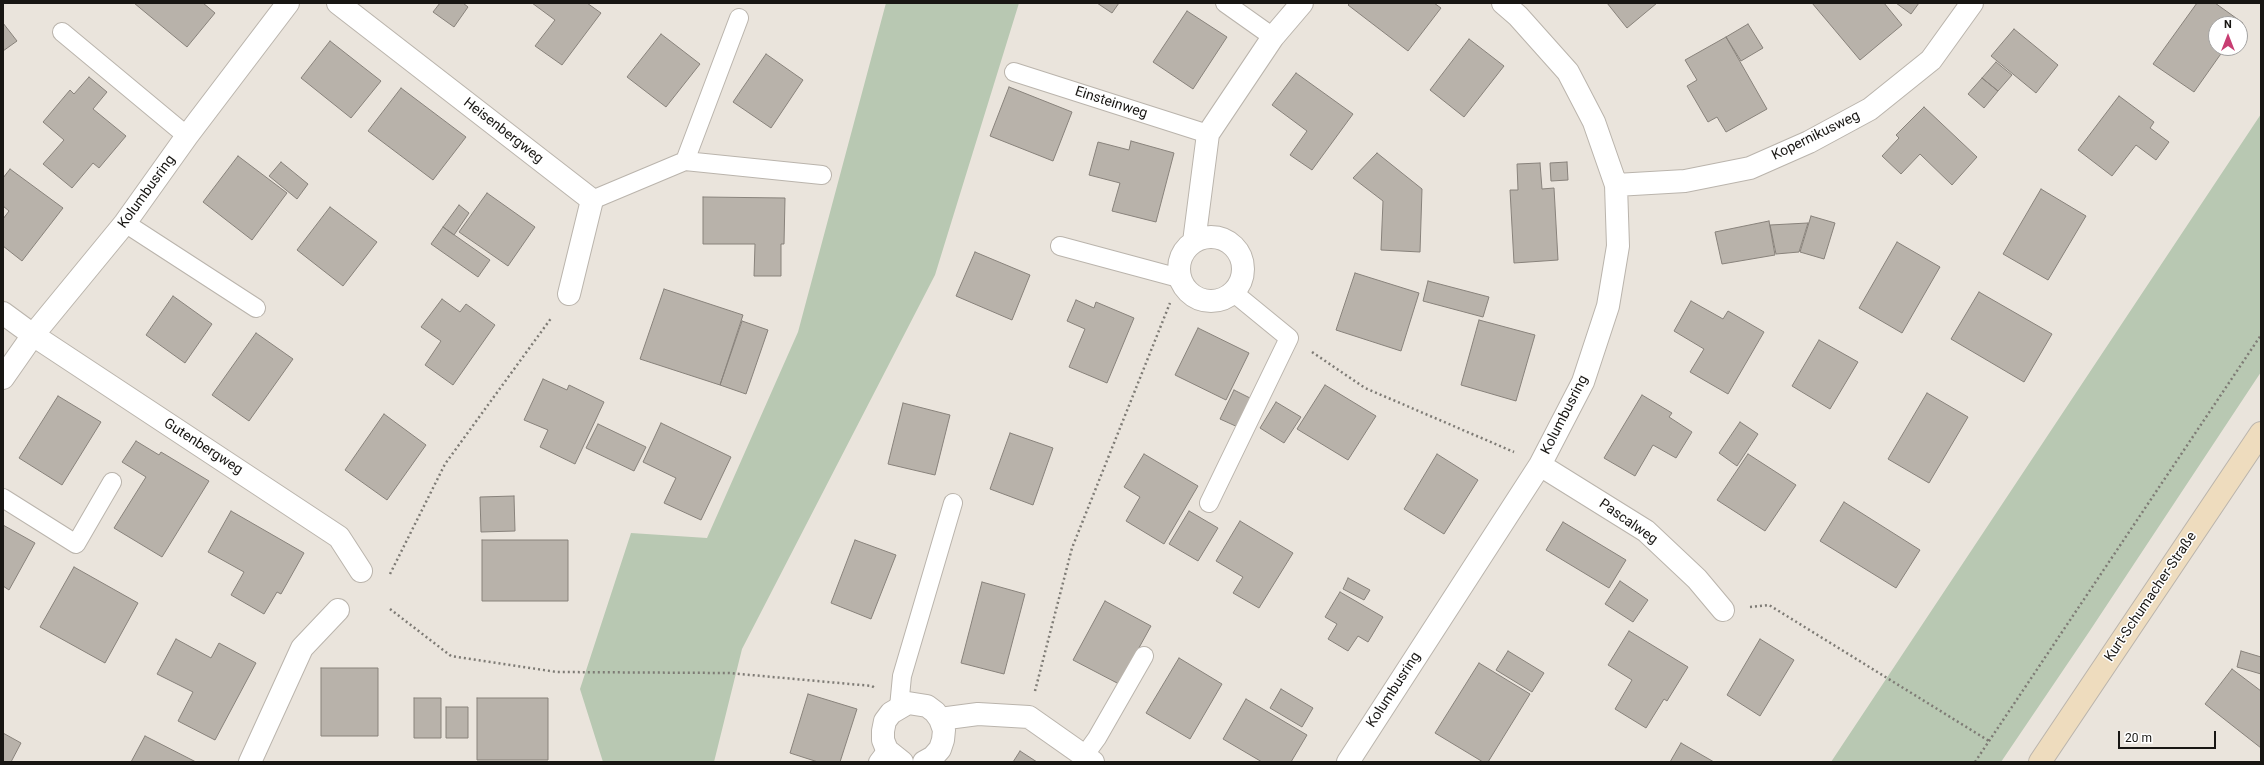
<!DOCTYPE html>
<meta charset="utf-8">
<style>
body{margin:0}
#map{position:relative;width:2264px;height:765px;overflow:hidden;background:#eae4dc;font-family:Roboto,sans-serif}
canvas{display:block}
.frame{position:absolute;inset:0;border:4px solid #181613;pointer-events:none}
.north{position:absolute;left:2208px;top:16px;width:40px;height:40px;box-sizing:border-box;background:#fff;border:1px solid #a3a2a1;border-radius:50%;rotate:0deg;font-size:11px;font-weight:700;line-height:16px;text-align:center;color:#181613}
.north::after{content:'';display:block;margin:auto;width:14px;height:18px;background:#c83d72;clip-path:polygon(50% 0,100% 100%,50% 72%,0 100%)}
.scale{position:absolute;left:2118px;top:731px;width:98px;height:18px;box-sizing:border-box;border:2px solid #181613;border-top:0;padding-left:5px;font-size:12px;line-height:14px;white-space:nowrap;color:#181613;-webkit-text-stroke:3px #fff;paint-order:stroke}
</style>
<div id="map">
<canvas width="2264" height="765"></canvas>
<div class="frame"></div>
<div class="north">N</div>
<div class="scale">20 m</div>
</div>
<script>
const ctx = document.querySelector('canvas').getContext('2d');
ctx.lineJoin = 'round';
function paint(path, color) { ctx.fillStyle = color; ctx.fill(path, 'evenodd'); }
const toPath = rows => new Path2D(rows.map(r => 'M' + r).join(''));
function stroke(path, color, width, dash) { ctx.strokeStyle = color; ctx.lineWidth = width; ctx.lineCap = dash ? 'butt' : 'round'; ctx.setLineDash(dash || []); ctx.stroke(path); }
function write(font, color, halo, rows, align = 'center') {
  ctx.font = font + ' Roboto,sans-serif'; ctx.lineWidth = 3; ctx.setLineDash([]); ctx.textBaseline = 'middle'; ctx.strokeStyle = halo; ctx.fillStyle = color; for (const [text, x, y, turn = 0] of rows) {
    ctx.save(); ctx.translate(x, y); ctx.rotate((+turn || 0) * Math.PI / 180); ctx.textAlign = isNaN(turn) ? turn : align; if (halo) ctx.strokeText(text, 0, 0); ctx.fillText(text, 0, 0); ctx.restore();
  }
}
paint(toPath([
 [886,3,1019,3,935,275,742,649,714,762,603,762,580,689,631,533,707,538,798,332],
 [2261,114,2261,372,2089,632,2001,762,1831,762]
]), '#b8c8b2');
const building = toPath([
 [134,3,203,3,215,13,187,47,134,3],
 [440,3,463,3,468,7,454,27,433,12,440,3],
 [532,3,587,3,601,13,562,65,535,46,555,20,532,3],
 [1097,3,1119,3,1112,13,1097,3],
 [1350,3,1434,3,1441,8,1408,51,1348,5,1350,3],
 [1607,3,1657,3,1627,28,1607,3],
 [1812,3,1884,3,1902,25,1860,60,1812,3],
 [1896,3,1919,3,1911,14,1896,3],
 [2197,3,2215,3,2243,23,2240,27,2240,24,2216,24,2216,48,2225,48,2194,92,2153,64,2197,3],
 [1187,11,1227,37,1193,89,1153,62,1187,11],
 [3,23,17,41,3,51,3,23],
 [1748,24,1763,48,1741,61,1726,37,1748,24],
 [2014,29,2058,65,2036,93,1991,56,2014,29],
 [661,34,700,64,666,107,627,77,661,34],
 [1726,37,1767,109,1726,132,1717,117,1708,122,1687,86,1697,80,1685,60,1726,37],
 [1469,39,1504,66,1464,117,1430,90,1469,39],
 [330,41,381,81,351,118,301,78,330,41],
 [766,54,803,80,771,128,733,102,766,54],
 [1996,62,2012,75,1998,91,1982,78,1996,62],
 [1296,73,1353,114,1312,170,1290,155,1307,131,1272,105,1296,73],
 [89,77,107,92,93,109,126,136,99,168,93,163,72,188,43,164,64,140,43,122,70,90,74,94,89,77],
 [1982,78,1998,91,1984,108,1968,94,1982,78],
 [1009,87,1072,112,1053,161,990,136,1009,87],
 [401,88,466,137,433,180,368,131,401,88],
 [2119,96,2154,122,2150,128,2169,142,2156,160,2136,145,2112,176,2078,150,2119,96],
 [1924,107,1977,157,1952,185,1920,154,1901,174,1882,156,1899,138,1896,135,1924,107],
 [1131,141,1174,153,1156,222,1112,211,1120,183,1089,175,1098,142,1129,150,1131,141],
 [1377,153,1422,189,1420,252,1381,250,1383,201,1353,178,1377,153],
 [238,156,287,193,252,240,203,202,238,156],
 [281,162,308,184,297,199,269,176,281,162],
 [1567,162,1568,180,1551,181,1550,163,1567,162],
 [1540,163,1542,189,1554,188,1558,260,1514,263,1510,190,1518,190,1517,164,1540,163],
 [10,169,63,208,22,261,3,246,3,219,9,211,3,206,3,178,10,169],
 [2041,189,2086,216,2048,280,2003,254,2041,189],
 [487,193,535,227,508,266,459,232,487,193],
 [703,197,785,198,784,244,781,244,781,276,754,276,755,244,703,244,703,197],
 [459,205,469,213,454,235,443,227,459,205],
 [330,207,377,242,343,286,297,250,330,207],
 [1811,216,1835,223,1824,259,1800,252,1811,216],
 [1769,221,1775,255,1722,264,1715,232,1769,221],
 [1808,223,1799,252,1776,254,1770,225,1808,223],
 [443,227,490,260,478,277,431,244,443,227],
 [1897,242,1940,267,1902,333,1859,308,1897,242],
 [975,252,1030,275,1012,320,956,296,975,252],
 [1355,273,1419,293,1401,351,1336,330,1355,273],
 [1428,281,1489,297,1483,317,1423,301,1428,281],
 [664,289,743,315,720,385,640,359,664,289],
 [1979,292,2052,334,2024,382,1951,339,1979,292],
 [173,296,212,324,185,363,146,335,173,296],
 [442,299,460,312,466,304,495,325,453,385,425,365,441,341,421,327,442,299],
 [1076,300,1094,308,1096,302,1134,318,1107,383,1069,367,1085,329,1067,321,1076,300],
 [1691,301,1723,319,1728,311,1764,332,1728,394,1690,372,1704,349,1674,331,1691,301],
 [1479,320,1535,335,1516,401,1461,385,1479,320],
 [742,321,768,330,746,394,720,385,742,321],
 [1198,328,1249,353,1226,400,1175,375,1198,328],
 [256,333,293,359,249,421,212,395,256,333],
 [1819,340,1858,362,1830,409,1792,386,1819,340],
 [543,379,567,390,569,385,604,402,575,464,540,447,548,430,524,420,543,379],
 [1325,385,1376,416,1348,460,1297,429,1325,385],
 [1234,390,1254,400,1240,428,1220,419,1234,390],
 [1927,393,1968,417,1929,483,1888,459,1927,393],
 [1642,395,1672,413,1669,417,1692,432,1676,458,1653,445,1635,476,1604,458,1642,395],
 [58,396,101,422,62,485,19,458,58,396],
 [1276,402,1301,417,1284,443,1260,428,1276,402],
 [903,403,950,415,935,475,888,464,903,403],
 [384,414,426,445,387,500,345,470,384,414],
 [1740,422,1758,434,1737,466,1719,453,1740,422],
 [661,423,731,457,701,520,664,503,676,478,643,462,661,423],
 [598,424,646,447,634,471,586,448,598,424],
 [1010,433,1053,448,1033,505,990,489,1010,433],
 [136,441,159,455,161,452,209,481,162,557,114,528,146,477,122,462,136,441],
 [1144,454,1198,486,1164,544,1126,521,1140,497,1124,487,1144,454],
 [1437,454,1478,480,1444,534,1404,509,1437,454],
 [1748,454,1796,485,1765,531,1717,500,1748,454],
 [514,496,515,531,481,532,480,497,514,496],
 [1844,502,1920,550,1896,588,1820,541,1844,502],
 [231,511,304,553,281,594,277,592,264,614,231,595,244,572,208,552,231,511],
 [1189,511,1218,528,1198,561,1169,544,1189,511],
 [1240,521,1293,553,1259,608,1233,593,1243,577,1216,561,1240,521],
 [1563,522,1626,560,1609,588,1546,550,1563,522],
 [3,525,35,543,9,590,3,586,3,525],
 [482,540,568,540,568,601,482,601,482,540],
 [855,540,896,555,871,619,831,603,855,540],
 [74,567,138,603,105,663,40,627,74,567],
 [1348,578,1370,590,1364,600,1343,589,1348,578],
 [1620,581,1648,600,1633,622,1605,604,1620,581],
 [982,582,1025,594,1004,674,961,663,982,582],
 [1340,592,1383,617,1368,642,1358,636,1348,651,1328,639,1337,624,1325,617,1340,592],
 [1105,601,1151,626,1119,684,1073,660,1105,601],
 [1629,631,1688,667,1667,701,1664,699,1646,728,1615,709,1632,680,1608,665,1629,631],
 [176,639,211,658,219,643,256,663,215,740,178,721,193,692,157,674,176,639],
 [1760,639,1794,660,1760,716,1727,695,1760,639],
 [1508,651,1544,673,1532,692,1496,670,1508,651],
 [2241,651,2261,657,2261,674,2237,667,2241,651],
 [1179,658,1222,684,1190,739,1146,713,1179,658],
 [1479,663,1530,694,1488,762,1483,762,1435,733,1479,663],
 [321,668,378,668,378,736,321,736,321,668],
 [2232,669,2261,691,2261,748,2205,704,2232,669],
 [1281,689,1313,708,1302,727,1270,708,1281,689],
 [808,694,857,709,840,762,818,762,790,753,808,694],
 [414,698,441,698,441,738,414,738,414,698],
 [477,698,548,698,548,760,477,760,477,698],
 [1246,699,1307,735,1291,762,1262,762,1223,739,1246,699],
 [446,707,468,707,468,738,446,738,446,707],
 [3,733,21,743,11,762,3,762,3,733],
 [145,736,196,762,131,762,145,736],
 [1681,743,1714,762,1670,762,1681,743],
 [1020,751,1037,762,1013,762,1020,751]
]);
paint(building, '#b8b2aa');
stroke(building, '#88827b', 1);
const service = toPath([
 [1225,3,1273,37],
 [62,32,187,136],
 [1014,72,1208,134],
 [685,161,739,18],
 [592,200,685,161,822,175],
 [125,223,256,308],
 [1060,246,1179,278],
 [3,498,76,544,112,482],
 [1209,503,1289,338,1234,293],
 [899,707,902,676,953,503],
 [1084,756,1097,738,1144,656],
 [878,762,887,750]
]);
const minor = toPath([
 [338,3,592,200,569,294],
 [1616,185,1685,181,1750,168,1809,142,1870,109,1931,60,1972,3],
 '1179 269a32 32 0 1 1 64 0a32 32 0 1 1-64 0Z',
 [1194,242,1208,134,1273,37,1302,3],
 [3,313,33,335,339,537,361,571],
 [3,378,33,335,125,223,187,136,288,3],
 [1540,465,1646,531,1697,579,1723,610],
 [940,719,978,714,1029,717,1093,762],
 [250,762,302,648,338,610],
 [902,762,887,750,883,740,883,731,885,721,891,713,908,703,927,706,935,712,940,719,944,730,943,740,940,749,933,757,924,762],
 [1348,762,1540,465,1583,382,1608,306,1618,246,1616,185,1594,122,1568,72,1518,16,1503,3]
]);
const secondary = toPath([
 [2040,762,2261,433]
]);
stroke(service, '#bab4ac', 20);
stroke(minor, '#bab4ac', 24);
stroke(secondary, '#bab4ac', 24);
stroke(toPath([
 [1312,352,1365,388,1514,452],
 [390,574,445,464,552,317],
 [1750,607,1769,605,1989,741],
 [390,609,451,656,557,672,729,673,872,686,875,688],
 [1035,691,1072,548,1170,303],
 [1975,762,2261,335]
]), '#7e7b75', 2.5, [2, 3]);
stroke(service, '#fff', 18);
stroke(minor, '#fff', 22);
stroke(secondary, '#eedcbe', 22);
write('14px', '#181613', '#fff', [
 ["Einsteinweg",1111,103,18],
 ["Heisenbergweg",503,131,38],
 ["Kopernikusweg",1816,136,-26],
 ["Kolumbusring",147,192,-54],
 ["Kolumbusring",1565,415,-63],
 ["Gutenbergweg",203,447,33],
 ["Pascalweg",1628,522,35],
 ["Kurt-Schumacher-Straße",2151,597,-56],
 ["Kolumbusring",1394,690,-57]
]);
</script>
